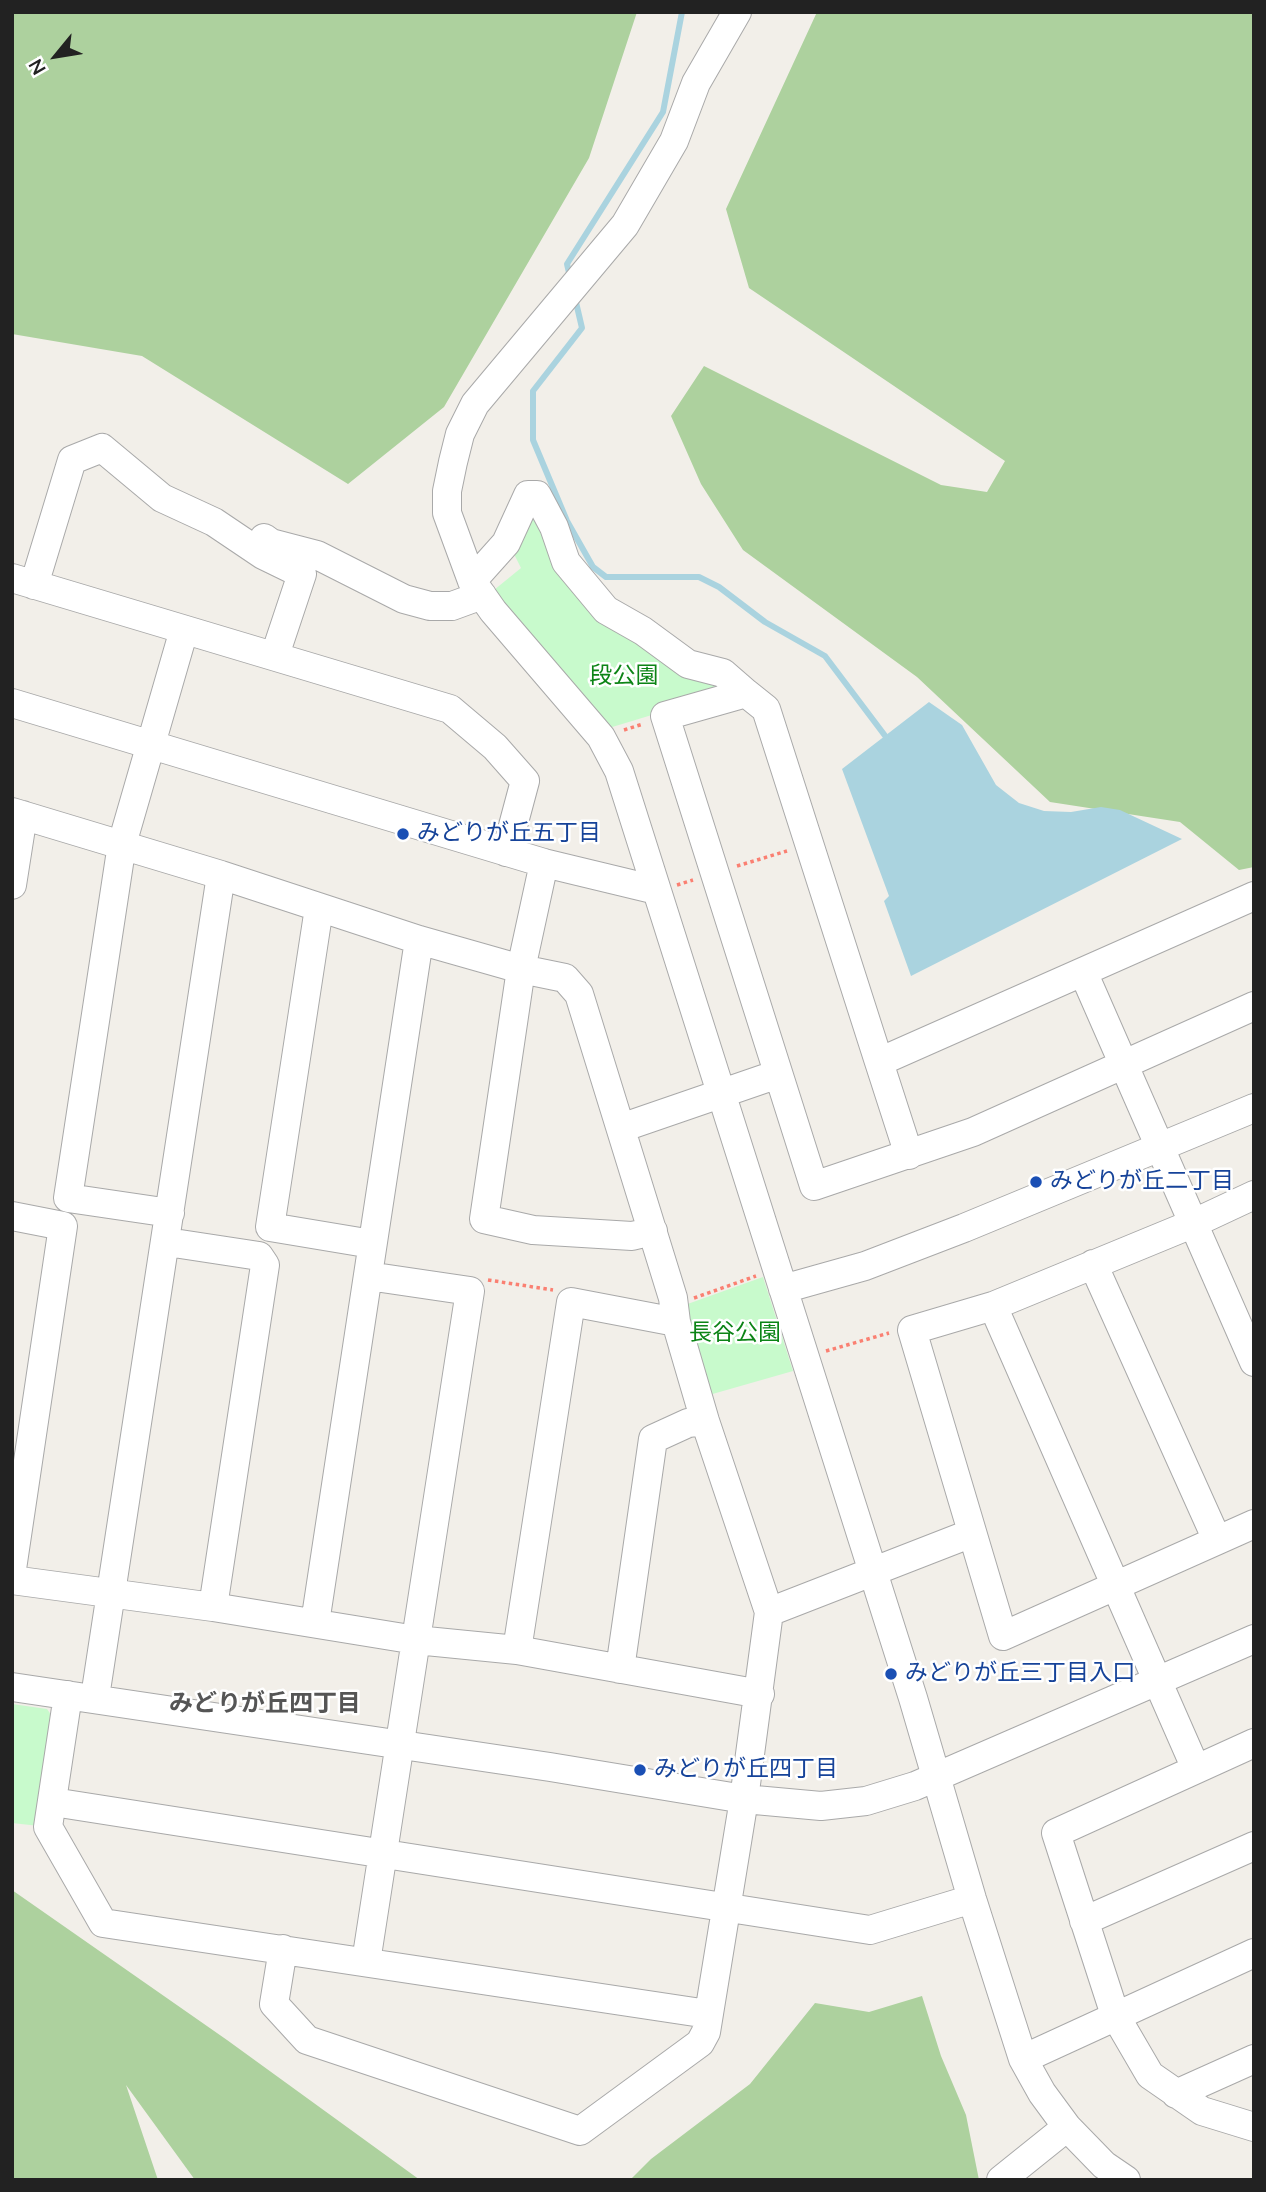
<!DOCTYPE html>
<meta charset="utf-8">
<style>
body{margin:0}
#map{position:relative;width:1266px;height:2192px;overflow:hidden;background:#f2efe9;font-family:"Nunito Sans",sans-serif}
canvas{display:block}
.frame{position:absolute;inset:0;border:14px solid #222;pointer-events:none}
.north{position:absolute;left:21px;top:21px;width:70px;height:70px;-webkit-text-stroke:5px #fff;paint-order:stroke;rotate:240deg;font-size:19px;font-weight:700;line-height:28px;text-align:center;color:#222}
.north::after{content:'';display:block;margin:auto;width:24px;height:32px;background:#222;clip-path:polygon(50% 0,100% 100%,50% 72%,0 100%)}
</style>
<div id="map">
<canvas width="1266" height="2192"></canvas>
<div class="frame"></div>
<div class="north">N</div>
</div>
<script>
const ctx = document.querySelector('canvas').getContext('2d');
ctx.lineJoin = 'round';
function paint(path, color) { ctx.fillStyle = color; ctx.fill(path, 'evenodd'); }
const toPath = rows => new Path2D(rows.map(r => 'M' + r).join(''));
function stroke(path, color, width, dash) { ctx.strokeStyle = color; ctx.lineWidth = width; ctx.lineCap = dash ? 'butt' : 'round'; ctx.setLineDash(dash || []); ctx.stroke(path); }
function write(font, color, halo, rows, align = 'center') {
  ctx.font = font + ' "Nunito Sans","Noto Sans JP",sans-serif'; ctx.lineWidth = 5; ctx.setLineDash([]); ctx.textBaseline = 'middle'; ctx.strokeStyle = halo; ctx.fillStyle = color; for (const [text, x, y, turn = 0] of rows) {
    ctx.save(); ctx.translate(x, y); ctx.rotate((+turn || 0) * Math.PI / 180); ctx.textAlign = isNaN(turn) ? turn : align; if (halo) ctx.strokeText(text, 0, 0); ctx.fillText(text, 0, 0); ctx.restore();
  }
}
paint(toPath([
 [12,12,637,12,589,158,444,407,348,484,142,356,12,334],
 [817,12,1254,12,1254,867,1239,870,1180,822,1050,802,917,677,743,550,701,484,671,416,704,366,941,485,987,492,1005,461,749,288,726,209],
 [12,1890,227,2040,420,2180,195,2180,126,2085,158,2180,12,2180],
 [922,1996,941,2056,966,2115,979,2180,630,2180,651,2159,750,2084,815,2003,869,2012]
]), '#add19e');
paint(toPath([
 [530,505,560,562,726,680,721,694,609,728,494,590,521,568,510,546],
 [763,1277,793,1371,709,1395,682,1306],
 [12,1704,47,1709,56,1722,39,1826,12,1823]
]), '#c8facc');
paint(toPath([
 [929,702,962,725,996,785,1019,803,1044,811,1071,812,1101,807,1120,810,1182,839,911,976,884,901,889,896,842,769]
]), '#aad3df');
stroke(toPath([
 [570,277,567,264,663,112,682,12],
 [575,298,582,328,533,391,533,440,567,521,593,567,606,577,699,577,719,587,765,622,825,656,886,737]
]), '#aad3df', 6);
const minor = toPath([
 [737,12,696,83,674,141,625,225,475,404,460,434,453,462,447,491,447,513,472,581,493,611,601,737,619,771,913,1698,972,1899,1023,2059,1042,2093,1067,2127,1104,2165,1126,2180],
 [264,538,271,543,317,555,404,599,430,606,452,606,482,595],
 [12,578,450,709,495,747,525,781,506,852],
 [472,581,506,543,528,495,537,495,554,527,566,562,606,610,643,631,688,664,723,673,746,693],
 [34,585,72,460,102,448,162,498,214,522,263,555,302,574,275,655],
 [12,703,544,863,656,890],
 [12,812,221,875,419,940,521,969,565,978,579,994,673,1298,676,1322,705,1421,769,1612,744,1799,706,2032,700,2043,580,2131,307,2040,274,2004,283,1949],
 [544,863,521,969,484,1219,533,1230,632,1236,653,1231],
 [12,885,23,815],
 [1254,896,879,1062,766,709,746,693,665,716,814,1186,973,1132,1254,1006],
 [319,908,270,1227,372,1244],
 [1084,974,1254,1362],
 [879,1062,909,1155],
 [621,1128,778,1074],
 [1254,1195,1192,1224,993,1306,912,1330,1003,1636,1254,1524],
 [170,1213,68,1198,122,844,184,630],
 [12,1216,63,1226,12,1569],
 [167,1242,259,1256,265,1265,213,1607],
 [1093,1264,1217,1540],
 [783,1289,865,1266,964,1228,1254,1108],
 [993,1306,1196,1769],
 [12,1580,213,1607,416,1640,517,1650,760,1694],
 [769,1612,972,1533],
 [315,1623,419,940],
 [517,1650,571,1302,676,1322],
 [620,1669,653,1439,688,1423,705,1421],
 [12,1687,550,1767,744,1799,821,1806,866,1801,915,1786,1254,1639],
 [68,1695,48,1827,103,1923,708,2014],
 [95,1697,221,875],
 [1254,1743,1056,1833,1115,2015,1150,2075,1202,2111,1254,2127],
 [53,1802,870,1930,972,1899],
 [1084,1921,1254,1846],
 [366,1962,470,1291,368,1276],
 [1023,2059,1254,1953],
 [1176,2094,1254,2059],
 [1001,2180,1067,2127]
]);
stroke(minor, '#a9a9a9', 30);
stroke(toPath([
 [624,730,643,724],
 [737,866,787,851],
 [677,885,693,880],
 [488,1280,553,1290],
 [694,1298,756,1276],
 [826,1351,889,1333]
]), '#fa8072', 3.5, [3.5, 3.5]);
stroke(minor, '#fff', 28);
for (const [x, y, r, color] of [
 [403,834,7,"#1a4fb4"],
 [1036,1182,7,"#1a4fb4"],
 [891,1674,7,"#1a4fb4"],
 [640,1770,7,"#1a4fb4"]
]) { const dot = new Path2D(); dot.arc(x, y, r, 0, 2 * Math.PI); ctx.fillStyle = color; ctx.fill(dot); stroke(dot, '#fff', 2.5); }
write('23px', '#0c8416', '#fff', [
 ["段公園",624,677],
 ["長谷公園",735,1334]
]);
write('23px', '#164399', '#fff', [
 ["みどりが丘五丁目",417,834],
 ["みどりが丘二丁目",1050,1182],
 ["みどりが丘三丁目入口",905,1674],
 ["みどりが丘四丁目",654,1770]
], 'left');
write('bold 24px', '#555', '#fff', [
 ["みどりが丘四丁目",265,1705]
]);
</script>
